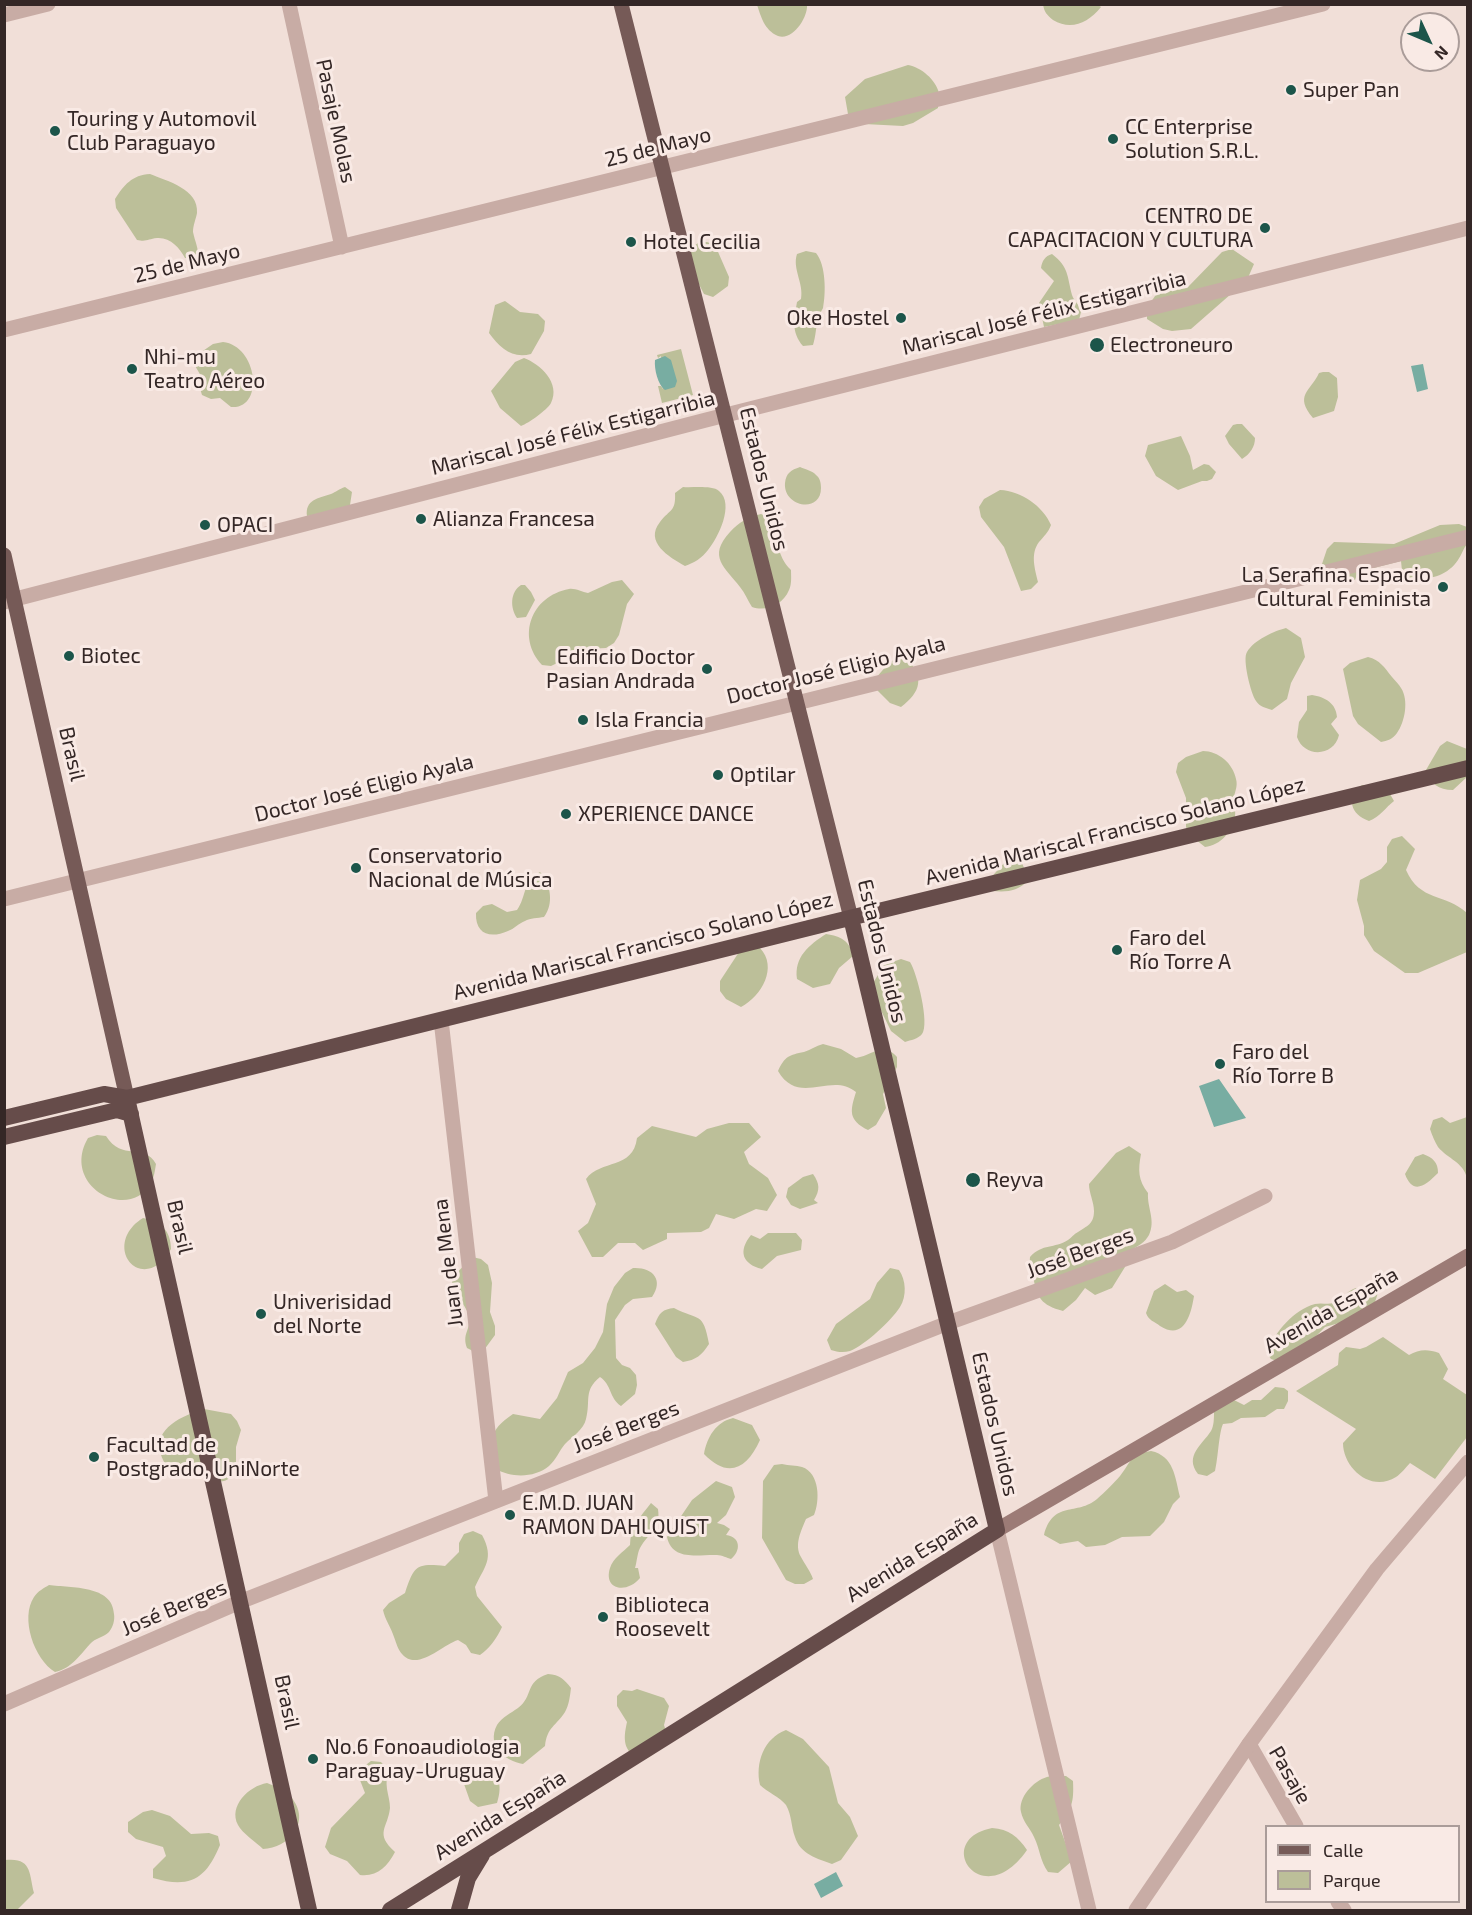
<!DOCTYPE html>
<html>
<head>
<meta charset="utf-8">
<style>
  body { margin:0 }
  #map { position:relative; width:1472px; height:1915px; overflow:hidden; background:#f1dfd8; font-family:"Exo 2",sans-serif }
  canvas { display:block }
  .frame { position:absolute; inset:0; border:6px solid #342726; pointer-events:none }
  .legend { position:absolute; left:1265px; top:1825px; width:195px; height:78px; box-sizing:border-box; background:#f9eae5; border:2px solid #aa9c99; margin:0; padding:8px 10px; list-style:none; font-size:18px; color:#342726 }
  .legend li { display:flex; align-items:center; gap:12px; height:30px }
  .legend b { width:30px; border:2px solid #aa9c99 }
  .north { position:absolute; left:1400px; top:12px; width:60px; height:60px; box-sizing:border-box; background:#f9eae5; border:2px solid #aa9c99; border-radius:50%; rotate:134deg; font-size:16px; font-weight:700; line-height:24px; text-align:center; color:#342726 }
  .north::after { content:''; display:block; margin:auto; width:21px; height:27px; background:#1c554a; clip-path:polygon(50% 0,100% 100%,50% 72%,0 100%) }
</style>
</head>
<body>
<div id="map">
<canvas width="1472" height="1915"></canvas>
<div class="frame"></div>
<ul class="legend">
<li><b style="height:8px;background:#765a57"></b>Calle</li>
<li><b style="height:16px;background:#bcbf99"></b>Parque</li>
</ul>
<div class="north">N</div>
</div>
<script>
const c = document.querySelector('canvas').getContext('2d');
c.lineJoin = 'round';
function fill(path, color) { c.fillStyle = color; c.fill(path, 'evenodd'); }
function stroke(path, color, width, dash) { c.strokeStyle = color; c.lineWidth = width; c.lineCap = dash ? 'butt' : 'round'; c.setLineDash(dash || []); c.stroke(path); }
function drawText(font, color, halo, rows, align = 'center') {
  c.font = font + ' "Exo 2",sans-serif'; c.lineWidth = 6; c.setLineDash([]); c.textBaseline = 'middle'; c.strokeStyle = halo; c.fillStyle = color; for (const [text, x, y, turn = 0] of rows) {
    c.save(); c.translate(x, y); c.rotate((+turn || 0) * Math.PI / 180); c.textAlign = isNaN(turn) ? turn : align; if (halo) c.strokeText(text, 0, 0); c.fillText(text, 0, 0); c.restore();
  }
}
const green = new Path2D(`
  M 1043,4 L 1098,5 L 1101,7 C 1088,23 1071,31 1053,20 C 1047,15 1044,12 1043,4 Z
  M 757,5 L 807,5 C 808,17 793,41 778,36 C 764,30 761,16 757,5 Z
  M 908,65 C 921,67 936,80 939,93 C 940,97 938,103 938,108 L 913,123 L 903,126 L 864,124 L 848,114 L 845,97 L 865,79 Z
  M 150,174 C 167,181 199,189 197,213 C 196,219 193,225 193,232 C 195,242 199,248 198,259 L 185,258 C 180,248 170,237 157,238 C 148,239 147,242 137,240 L 116,208 L 115,199 C 124,185 132,175 150,174 Z
  M 707,242 L 715,245 L 729,277 L 728,286 L 713,297 L 704,294 L 690,267 L 690,249 L 698,243 Z
  M 1232,249 L 1254,264 L 1247,280 L 1191,329 L 1172,331 L 1163,329 L 1147,319 L 1147,308 L 1157,293 L 1187,288 L 1222,252 Z
  M 806,251 L 816,253 C 826,265 826,293 823,308 C 822,310 819,315 818,317 C 816,326 816,336 813,345 L 803,346 C 791,332 794,319 797,302 L 801,299 C 804,283 792,269 797,254 Z
  M 1052,254 C 1069,267 1067,276 1072,295 C 1074,301 1080,305 1081,312 L 1079,320 L 1044,327 L 1039,303 L 1054,281 L 1041,268 C 1042,261 1045,256 1052,254 Z
  M 505,301 L 520,312 L 538,314 L 545,321 L 544,331 L 531,354 C 512,359 500,348 489,333 L 495,305 Z
  M 223,342 C 258,346 265,410 231,407 L 220,398 L 211,399 L 202,395 L 199,385 L 201,376 L 194,364 L 197,355 L 213,344 Z
  M 681,349 L 693,395 L 662,403 L 658,386 L 661,386 L 663,389 L 661,356 L 658,358 L 657,355 Z
  M 524,358 C 540,364 561,383 551,403 C 547,410 529,423 521,426 L 500,408 L 491,391 L 515,362 Z
  M 1323,372 L 1329,372 L 1337,378 L 1338,397 L 1334,411 L 1313,418 C 1294,395 1310,392 1319,373 Z
  M 1237,424 L 1242,424 L 1255,438 C 1255,447 1250,454 1242,459 L 1229,444 L 1225,436 L 1233,425 Z
  M 1181,436 L 1190,456 L 1193,470 L 1204,464 L 1209,465 L 1216,472 L 1212,479 L 1207,481 L 1202,481 L 1178,490 L 1156,476 L 1145,456 L 1148,445 Z
  M 800,467 C 804,469 813,471 816,475 C 820,478 821,483 821,488 C 821,514 783,507 785,483 C 786,473 791,470 800,467 Z
  M 345,487 L 352,492 L 350,505 L 344,511 L 307,516 C 305,500 318,498 331,494 C 336,492 339,489 345,487 Z
  M 683,487 C 692,488 712,485 719,491 C 735,504 718,538 708,550 C 702,558 694,563 685,566 C 669,557 644,542 660,522 C 670,509 676,512 675,493 Z
  M 1000,490 C 1021,491 1043,506 1051,525 C 1048,533 1044,536 1039,542 C 1030,554 1035,569 1038,582 L 1031,589 L 1021,591 L 1004,547 L 981,517 L 979,507 L 984,499 Z
  M 761,514 L 770,518 C 778,536 776,556 791,570 C 791,576 792,584 789,590 C 783,605 766,612 752,607 C 748,601 745,593 740,587 C 725,567 707,557 730,532 C 739,522 748,517 761,514 Z
  M 1459,524 L 1467,527 L 1467,544 C 1463,549 1462,554 1458,560 C 1447,577 1425,581 1407,579 L 1402,571 L 1401,561 L 1358,572 L 1355,580 L 1327,575 L 1321,567 L 1327,549 L 1334,542 L 1394,544 L 1440,525 Z
  M 622,580 L 634,594 L 627,604 L 619,635 L 614,643 L 606,648 L 586,649 L 551,666 L 542,665 C 516,637 531,596 569,589 C 575,588 582,592 588,593 L 612,582 Z
  M 521,585 L 525,585 L 531,592 L 535,600 L 526,617 L 517,618 C 510,608 510,592 521,585 Z
  M 1286,628 L 1301,638 L 1305,657 L 1291,683 L 1287,699 L 1272,710 C 1266,708 1260,707 1256,701 C 1251,694 1242,659 1247,652 C 1254,640 1274,631 1286,628 Z
  M 1368,657 C 1380,660 1384,667 1392,677 C 1395,681 1399,684 1401,688 C 1409,700 1405,722 1397,733 C 1393,739 1387,741 1381,742 L 1358,724 L 1353,716 L 1343,669 L 1350,663 Z
  M 896,658 L 906,658 C 925,677 921,692 901,707 L 890,703 L 876,689 L 875,679 L 888,664 Z
  M 1312,695 C 1325,697 1336,703 1337,717 L 1331,724 L 1339,735 C 1334,757 1304,758 1297,737 L 1299,722 L 1307,710 L 1307,696 Z
  M 1447,741 L 1467,749 L 1467,777 L 1453,790 C 1438,790 1431,784 1426,770 L 1440,746 Z
  M 1203,751 C 1218,751 1233,763 1236,779 C 1238,786 1235,791 1234,797 C 1233,803 1236,810 1235,816 C 1232,832 1221,845 1205,847 L 1190,835 L 1186,827 L 1186,798 L 1176,772 L 1178,763 L 1186,757 Z
  M 1362,785 L 1367,785 L 1390,794 L 1394,801 C 1386,807 1380,817 1369,821 C 1350,814 1346,798 1362,785 Z
  M 1402,836 L 1415,849 L 1406,870 C 1420,902 1445,893 1467,913 L 1467,952 L 1418,973 L 1405,973 L 1374,951 L 1364,935 L 1364,926 L 1357,900 L 1360,880 L 1381,869 L 1387,862 L 1387,847 L 1392,839 Z
  M 1014,859 L 1022,863 L 1029,880 C 1016,892 1008,892 991,891 L 986,883 L 1005,862 Z
  M 540,872 C 551,884 554,904 544,917 C 538,918 530,918 525,921 C 519,923 514,929 508,931 C 490,939 475,934 476,913 L 483,906 L 492,904 L 507,912 L 517,910 C 527,896 522,882 540,872 Z
  M 826,934 C 841,936 850,941 853,956 L 839,968 L 830,984 L 813,988 L 797,979 C 794,957 809,945 826,934 Z
  M 760,948 C 778,967 762,996 741,1007 L 726,999 L 720,991 L 720,981 L 741,949 Z
  M 901,959 L 910,962 C 917,973 930,1024 922,1034 C 918,1039 911,1040 905,1042 L 891,1031 L 870,988 L 884,965 Z
  M 823,1044 L 841,1049 L 856,1058 C 873,1055 883,1041 897,1057 L 897,1067 L 883,1094 L 886,1108 L 876,1125 L 868,1130 C 848,1120 850,1111 856,1092 C 831,1071 799,1107 778,1071 C 785,1056 789,1055 804,1052 C 810,1050 816,1046 823,1044 Z
  M 1442,1117 L 1450,1123 L 1467,1117 L 1467,1178 C 1463,1162 1448,1159 1438,1147 C 1435,1142 1432,1135 1430,1129 L 1433,1120 Z
  M 729,1123 L 749,1123 L 761,1137 L 744,1152 L 749,1164 L 768,1178 L 777,1195 L 767,1211 L 756,1209 L 734,1219 L 716,1214 L 709,1228 L 701,1232 L 667,1233 L 667,1239 L 643,1250 L 635,1243 L 618,1243 L 603,1257 L 592,1257 L 578,1231 L 588,1223 L 596,1204 L 586,1179 C 601,1159 633,1170 637,1138 L 652,1126 L 696,1137 L 707,1129 Z
  M 97,1135 L 106,1136 C 122,1162 144,1142 156,1164 C 155,1170 154,1178 151,1183 C 129,1223 60,1186 88,1138 Z
  M 1129,1146 L 1141,1154 C 1138,1170 1138,1180 1148,1193 C 1147,1208 1156,1220 1149,1235 C 1141,1250 1121,1248 1125,1267 L 1112,1288 L 1095,1295 L 1085,1288 L 1076,1300 L 1063,1311 C 1041,1305 1037,1298 1033,1276 C 1032,1270 1029,1264 1030,1257 C 1043,1243 1054,1249 1068,1240 C 1071,1238 1074,1234 1078,1232 C 1087,1226 1094,1224 1094,1211 C 1094,1202 1089,1193 1089,1184 L 1116,1153 Z
  M 1423,1154 C 1433,1158 1438,1162 1438,1173 C 1426,1185 1413,1196 1405,1174 L 1415,1157 Z
  M 813,1174 C 820,1184 820,1190 814,1200 L 818,1203 L 800,1209 L 791,1205 L 786,1197 L 788,1188 L 803,1177 Z
  M 143,1218 C 161,1221 171,1231 171,1249 C 168,1254 164,1260 159,1264 C 131,1284 106,1241 143,1218 Z
  M 768,1233 L 796,1233 L 802,1240 L 801,1250 L 777,1256 L 762,1269 C 742,1264 738,1251 751,1235 L 760,1239 Z
  M 472,1257 L 481,1259 L 488,1265 L 492,1283 L 490,1312 L 495,1326 L 495,1335 L 484,1350 L 475,1352 L 467,1348 C 462,1334 470,1331 469,1319 C 468,1303 451,1296 452,1278 Z
  M 633,1268 C 653,1267 664,1280 652,1297 L 633,1299 L 625,1305 L 615,1320 L 616,1358 L 622,1365 L 630,1368 L 636,1375 L 637,1385 L 635,1394 L 621,1406 C 609,1398 612,1385 600,1377 C 583,1391 591,1400 586,1419 C 584,1429 572,1437 565,1444 C 559,1451 556,1460 549,1466 C 535,1478 511,1478 496,1469 C 490,1440 487,1432 513,1414 L 540,1419 L 557,1398 L 568,1372 L 583,1363 L 595,1348 L 603,1332 L 607,1304 L 614,1287 L 625,1273 Z
  M 890,1268 L 899,1270 C 906,1280 907,1296 900,1307 C 891,1321 865,1345 850,1351 C 843,1353 837,1352 831,1350 L 827,1340 L 836,1324 L 870,1299 L 877,1283 Z
  M 1165,1284 L 1177,1292 L 1186,1290 L 1194,1296 C 1191,1315 1184,1341 1160,1326 C 1154,1321 1149,1321 1146,1313 L 1154,1291 Z
  M 1361,1287 L 1379,1290 L 1371,1314 L 1325,1327 L 1298,1355 L 1280,1362 L 1271,1359 L 1266,1352 C 1276,1332 1293,1310 1315,1304 C 1323,1302 1330,1306 1338,1301 C 1348,1295 1347,1289 1361,1287 Z
  M 674,1308 C 699,1321 703,1311 709,1344 C 702,1355 696,1360 683,1362 L 676,1357 L 655,1324 C 659,1313 663,1309 674,1308 Z
  M 1383,1337 L 1409,1355 C 1419,1349 1428,1349 1439,1353 L 1448,1369 L 1443,1379 L 1467,1395 L 1467,1437 L 1435,1479 L 1410,1463 C 1406,1467 1401,1474 1396,1477 C 1371,1493 1343,1468 1343,1443 L 1356,1429 L 1296,1391 L 1338,1365 L 1339,1353 L 1346,1347 L 1360,1349 L 1366,1347 Z
  M 1275,1387 L 1284,1388 L 1288,1391 L 1288,1401 L 1284,1409 L 1277,1409 L 1265,1417 L 1241,1418 L 1232,1423 L 1223,1424 C 1219,1432 1218,1459 1215,1471 L 1207,1476 L 1198,1474 C 1184,1456 1202,1445 1211,1431 C 1214,1426 1214,1418 1214,1412 L 1232,1399 L 1244,1405 L 1252,1400 L 1261,1400 Z
  M 204,1409 L 231,1414 L 237,1421 L 241,1430 L 236,1447 L 236,1473 C 222,1486 219,1481 202,1477 C 193,1474 182,1478 174,1473 C 168,1470 163,1461 161,1455 C 152,1428 184,1415 204,1409 Z
  M 733,1418 L 752,1425 L 760,1440 C 747,1469 728,1479 704,1454 C 707,1437 716,1422 733,1418 Z
  M 1151,1451 C 1174,1456 1175,1477 1180,1497 L 1173,1504 L 1164,1522 L 1150,1536 L 1122,1537 L 1105,1545 L 1086,1547 L 1078,1541 L 1060,1544 L 1044,1535 C 1053,1500 1077,1516 1097,1499 C 1105,1492 1114,1483 1120,1476 C 1132,1461 1129,1455 1151,1451 Z
  M 782,1464 C 789,1466 796,1465 802,1467 C 820,1473 820,1501 814,1515 L 806,1519 C 801,1531 794,1545 801,1557 C 805,1565 810,1570 813,1579 L 804,1584 L 795,1584 L 786,1580 L 762,1538 L 763,1481 L 774,1465 Z
  M 716,1481 L 732,1487 L 735,1497 L 726,1515 L 717,1523 L 724,1525 L 730,1529 L 726,1535 C 741,1537 741,1551 731,1559 C 727,1558 722,1555 717,1555 C 700,1554 672,1562 667,1537 L 692,1500 Z
  M 651,1503 L 658,1509 C 661,1530 649,1532 640,1548 C 637,1554 637,1562 635,1568 L 638,1568 L 640,1578 C 627,1594 603,1590 610,1568 C 613,1558 623,1552 630,1545 C 630,1528 640,1517 651,1503 Z
  M 473,1531 L 482,1535 C 495,1559 484,1567 475,1587 L 477,1596 L 502,1627 C 497,1638 490,1648 480,1655 L 471,1653 L 466,1645 L 458,1640 C 442,1645 417,1672 402,1654 C 398,1650 396,1642 394,1637 C 391,1627 385,1620 383,1610 L 389,1603 L 405,1593 C 414,1566 416,1563 445,1566 L 459,1552 L 459,1543 L 464,1534 Z
  M 49,1585 C 71,1588 113,1585 114,1614 C 115,1620 113,1627 109,1632 C 104,1637 95,1638 90,1644 C 79,1656 72,1668 55,1672 C 34,1659 20,1618 34,1597 C 38,1591 44,1588 49,1585 Z
  M 548,1674 C 560,1675 564,1679 571,1688 C 570,1696 569,1705 565,1712 C 556,1726 547,1727 545,1746 L 523,1764 C 505,1761 486,1746 497,1725 C 502,1717 511,1713 518,1708 C 534,1696 524,1682 548,1674 Z
  M 637,1689 L 664,1698 L 669,1706 L 664,1725 L 668,1738 C 661,1749 652,1757 640,1761 C 623,1750 623,1740 627,1722 L 617,1706 L 617,1696 L 623,1690 L 632,1691 Z
  M 786,1730 L 803,1739 L 829,1767 L 838,1803 L 850,1817 L 858,1836 L 841,1860 L 832,1864 C 818,1859 800,1854 795,1837 C 791,1826 792,1816 786,1805 C 780,1797 767,1792 760,1785 C 755,1763 764,1738 786,1730 Z
  M 371,1761 L 381,1762 L 387,1769 C 387,1776 386,1783 387,1789 C 388,1795 390,1802 390,1808 C 388,1828 374,1833 395,1852 C 387,1867 377,1877 360,1875 L 347,1861 L 330,1854 L 325,1847 L 331,1828 L 365,1793 L 358,1775 L 363,1767 Z
  M 476,1770 C 500,1770 503,1784 497,1803 L 478,1807 L 470,1801 L 464,1784 L 469,1776 Z
  M 1066,1776 L 1073,1781 C 1074,1803 1072,1808 1059,1825 L 1072,1861 L 1058,1873 L 1048,1872 C 1040,1861 1040,1849 1034,1837 C 1030,1828 1023,1822 1021,1812 C 1018,1798 1033,1781 1047,1777 C 1052,1775 1060,1776 1066,1776 Z
  M 267,1783 C 275,1786 285,1791 291,1797 C 312,1822 289,1848 263,1849 C 256,1842 242,1833 238,1825 C 228,1806 249,1786 267,1783 Z
  M 152,1810 L 170,1816 L 191,1834 L 209,1833 L 218,1836 L 220,1845 C 206,1879 190,1889 153,1878 L 153,1869 L 166,1856 L 163,1847 L 136,1839 L 128,1832 L 128,1822 L 143,1812 Z
  M 992,1828 C 1009,1829 1018,1837 1027,1850 C 982,1915 931,1840 992,1828 Z
  M 5,1860 C 32,1857 29,1873 34,1893 L 17,1910 L 5,1910 Z`);
const water = new Path2D(`
  M 665,356 L 671,360 L 677,381 L 675,387 L 665,390 C 658,385 654,369 655,360 Z
  M 1423,364 L 1428,389 L 1417,392 L 1411,366 Z
  M 1219,1079 L 1246,1118 L 1214,1127 L 1199,1086 Z
  M 836,1872 L 843,1886 L 821,1898 L 814,1884 Z`);
const minor = new Path2D(`
  M 289,4 L 342,247
  M 4,330 L 1323,4
  M 4,602 L 706,420 L 1468,228
  M 4,899 L 1468,537
  M 441,1020 L 496,1501
  M 4,1704 L 242,1601 L 948,1323 L 1172,1242 L 1265,1196
  M 1249,1744 L 1296,1826
  M 1338,1902 L 1344,1910`);
const tertiary = new Path2D(`
  M 4,15 L 48,4
  M 997,1530 L 1089,1910
  M 1136,1910 L 1249,1744 L 1377,1569 L 1468,1462`);
const secondary = new Path2D(`
  M 997,1530 L 1468,1256`);
const primary = new Path2D(`
  M 621,4 L 851,918
  M 4,555 L 127,1098`);
const trunk = new Path2D(`
  M 127,1098 L 309,1910
  M 4,1118 L 104,1094 L 127,1098 L 829,923 L 1468,768
  M 4,1137 L 117,1110 L 131,1114
  M 390,1910 L 997,1530 L 851,918
  M 459,1910 L 468,1878 L 482,1855`);
const markers = [
  [1291,90,6,"#1c554a"],
  [55,131,6,"#1c554a"],
  [1113,139,6,"#1c554a"],
  [1265,228,6,"#1c554a"],
  [631,242,6,"#1c554a"],
  [901,318,6,"#1c554a"],
  [1097,345,8,"#1c554a"],
  [132,369,6,"#1c554a"],
  [421,519,6,"#1c554a"],
  [205,525,6,"#1c554a"],
  [1443,587,6,"#1c554a"],
  [69,656,6,"#1c554a"],
  [707,669,6,"#1c554a"],
  [583,720,6,"#1c554a"],
  [718,775,6,"#1c554a"],
  [566,814,6,"#1c554a"],
  [356,868,6,"#1c554a"],
  [1117,950,6,"#1c554a"],
  [1220,1064,6,"#1c554a"],
  [973,1180,8,"#1c554a"],
  [261,1314,6,"#1c554a"],
  [94,1457,6,"#1c554a"],
  [510,1515,6,"#1c554a"],
  [603,1617,6,"#1c554a"],
  [313,1759,6,"#1c554a"]
];
const poiNames = [
  ["Super Pan",1303,90],
  ["Touring y Automovil",67,119],
  ["Club Paraguayo",67,143],
  ["CC Enterprise",1125,127],
  ["Solution S.R.L.",1125,151],
  ["CENTRO DE",1253,216,"right"],
  ["CAPACITACION Y CULTURA",1253,240,"right"],
  ["Hotel Cecilia",643,242],
  ["Oke Hostel",889,318,"right"],
  ["Electroneuro",1110,345],
  ["Nhi-mu",144,357],
  ["Teatro Aéreo",144,381],
  ["Alianza Francesa",433,519],
  ["OPACI",217,525],
  ["La Serafina. Espacio",1431,575,"right"],
  ["Cultural Feminista",1431,599,"right"],
  ["Biotec",81,656],
  ["Edificio Doctor",695,657,"right"],
  ["Pasian Andrada",695,681,"right"],
  ["Isla Francia",595,720],
  ["Optilar",730,775],
  ["XPERIENCE DANCE",578,814],
  ["Conservatorio",368,856],
  ["Nacional de Música",368,880],
  ["Faro del",1129,938],
  ["Río Torre A",1129,962],
  ["Faro del",1232,1052],
  ["Río Torre B",1232,1076],
  ["Reyva",986,1180],
  ["Univerisidad",273,1302],
  ["del Norte",273,1326],
  ["Facultad de",106,1445],
  ["Postgrado, UniNorte",106,1469],
  ["E.M.D. JUAN",522,1503],
  ["RAMON DAHLQUIST",522,1527],
  ["Biblioteca",615,1605],
  ["Roosevelt",615,1629],
  ["No.6 Fonoaudiologia",325,1747],
  ["Paraguay-Uruguay",325,1771]
];
const streetNames = [
  ["Pasaje Molas",336,121,78],
  ["25 de Mayo",658,147,-14],
  ["25 de Mayo",187,263,-14],
  ["Mariscal José Félix Estigarribia",1044,313,-14],
  ["Mariscal José Félix Estigarribia",573,433,-14],
  ["Estados Unidos",764,479,76],
  ["Doctor José Eligio Ayala",836,670,-14],
  ["Brasil",72,754,77],
  ["Doctor José Eligio Ayala",364,788,-14],
  ["Avenida Mariscal Francisco Solano López",1115,831,-14],
  ["Avenida Mariscal Francisco Solano López",643,946,-14],
  ["Estados Unidos",882,951,76],
  ["Brasil",180,1227,77],
  ["José Berges",1080,1253,-20],
  ["Juan de Mena",448,1263,-97],
  ["Avenida España",1331,1310,-30],
  ["Estados Unidos",995,1424,77],
  ["José Berges",626,1427,-21],
  ["Avenida España",912,1557,-32],
  ["José Berges",174,1608,-23],
  ["Brasil",287,1702,78],
  ["Pasaje",1290,1775,60],
  ["Avenida España",500,1815,-32]
];
fill(green, '#bcbf99');
fill(water, '#78ada2');
stroke(minor, '#c8aca5', 15);
stroke(tertiary, '#c8aca5', 15);
stroke(secondary, '#9c7b76', 15);
stroke(primary, '#765a57', 15);
stroke(trunk, '#664c4a', 16);
for (const [x, y, r, color] of markers) { const dot = new Path2D(); dot.arc(x, y, r, 0, 2 * Math.PI); c.fillStyle = color; c.fill(dot); stroke(dot, '#f9eae5', 2); }
drawText('21px', '#342726', '#f9eae5', poiNames, 'left');
drawText('21px', '#342726', '#f9eae5', streetNames);
</script>
</body>
</html>
